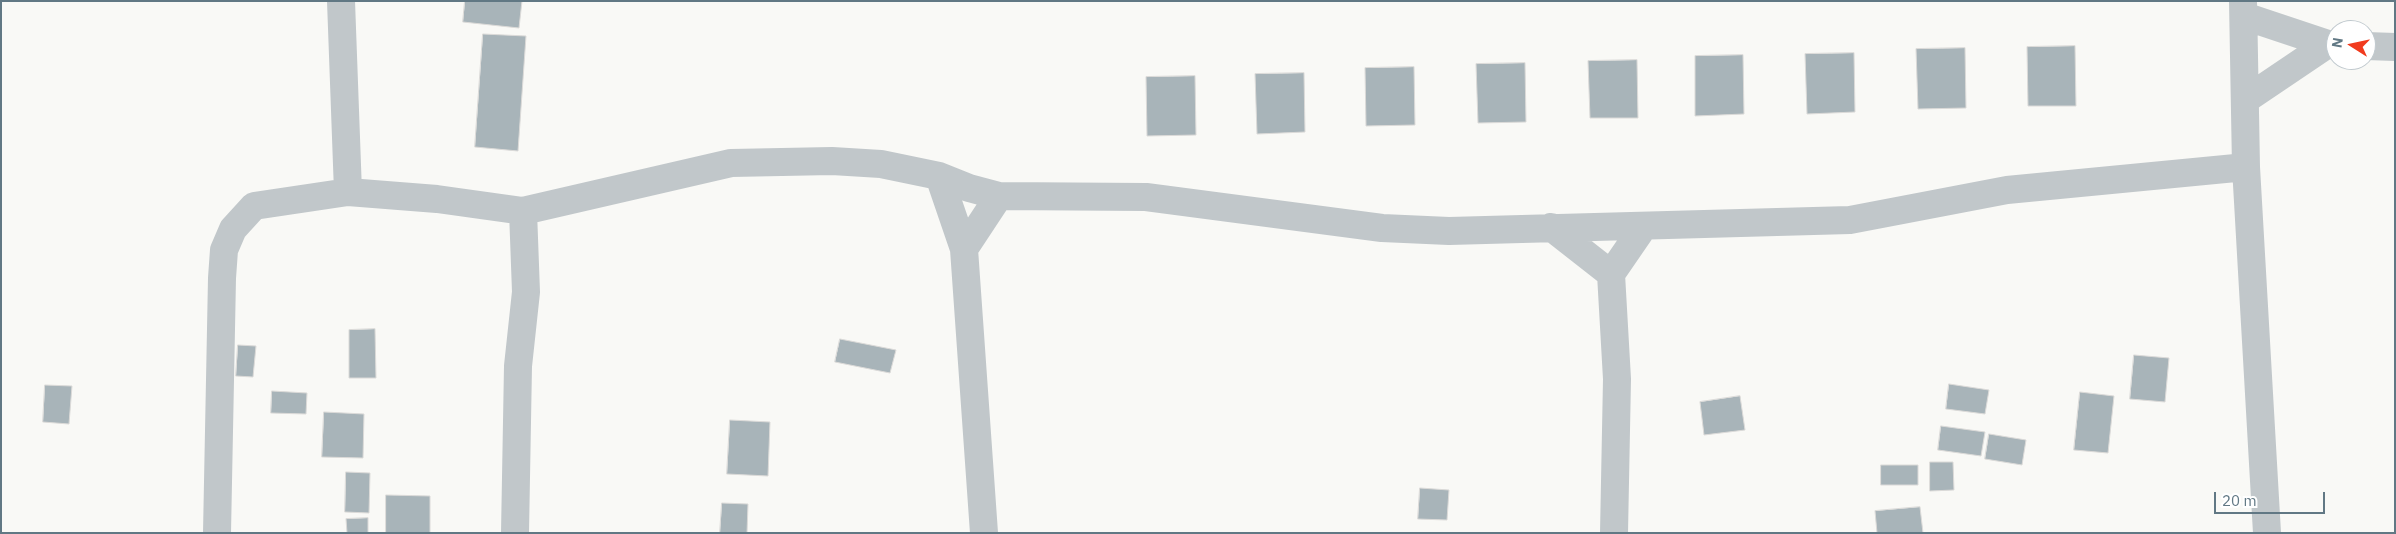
<!DOCTYPE html>
<html>
<head>
<meta charset="utf-8">
<style>
  body { margin:0 }
  #map { position:relative; width:2396px; height:534px; overflow:hidden; background:#f9f9f6; font-family:"IBM Plex Sans",sans-serif }
  canvas { display:block }
  .frame { position:absolute; inset:0; border:2px solid #617884; pointer-events:none }
  .north { position:absolute; left:2326px; top:20px; width:50px; height:50px; box-sizing:border-box; background:#fff; border:1px solid #c0c9ce; border-radius:50%; rotate:280deg; font-size:14px; font-weight:700; line-height:20px; text-align:center; color:#617884 }
  .north::after { content:''; display:block; margin:auto; width:18px; height:22px; background:#f13b1e; clip-path:polygon(50% 0,100% 100%,50% 72%,0 100%) }
  .scale { position:absolute; left:2214px; top:492px; width:111px; height:22px; box-sizing:border-box; border:2px solid #617884; border-top:0; padding-left:6px; font-size:15px; line-height:18px; white-space:nowrap; color:#617884; -webkit-text-stroke:4px #fff; paint-order:stroke }
</style>
</head>
<body>
<div id="map">
<canvas width="2396" height="534"></canvas>
<div class="frame"></div>
<div class="north">N</div>
<div class="scale">20 m</div>
</div>
<script>
const c = document.querySelector('canvas').getContext('2d');
c.lineJoin = 'round';
function fill(path, color) { c.fillStyle = color; c.fill(path, 'evenodd'); }
function stroke(path, color, width, dash) { c.strokeStyle = color; c.lineWidth = width; c.lineCap = dash ? 'butt' : 'round'; c.setLineDash(dash || []); c.stroke(path); }
const building = new Path2D(`
  M 465,1 L 522,1 L 519,28 L 463,22 Z
  M 483,34 L 526,36 L 518,151 L 475,147 Z
  M 2075,46 L 2076,106 L 2028,106 L 2027,47 Z
  M 1965,48 L 1966,108 L 1918,109 L 1916,49 Z
  M 1854,53 L 1855,112 L 1807,114 L 1805,54 Z
  M 1743,55 L 1744,114 L 1695,116 L 1695,56 Z
  M 1637,60 L 1638,118 L 1590,118 L 1588,61 Z
  M 1525,63 L 1526,122 L 1478,123 L 1476,64 Z
  M 1414,67 L 1415,125 L 1366,126 L 1365,68 Z
  M 1304,73 L 1305,132 L 1257,134 L 1255,74 Z
  M 1195,76 L 1196,135 L 1147,136 L 1146,77 Z
  M 375,329 L 376,378 L 349,378 L 349,330 Z
  M 840,339 L 896,350 L 890,373 L 835,362 Z
  M 238,345 L 256,346 L 253,377 L 236,376 Z
  M 2134,355 L 2169,358 L 2165,402 L 2130,399 Z
  M 1949,384 L 1989,390 L 1985,414 L 1946,409 Z
  M 45,385 L 72,386 L 69,424 L 43,422 Z
  M 272,391 L 307,393 L 306,414 L 271,413 Z
  M 2080,392 L 2114,396 L 2108,453 L 2074,450 Z
  M 1740,396 L 1745,430 L 1704,435 L 1700,402 Z
  M 324,412 L 364,414 L 363,458 L 322,457 Z
  M 730,420 L 770,422 L 768,476 L 727,474 Z
  M 1941,426 L 1985,432 L 1981,456 L 1938,450 Z
  M 1989,434 L 2026,440 L 2022,465 L 1985,459 Z
  M 1930,462 L 1953,462 L 1954,490 L 1930,491 Z
  M 1881,465 L 1918,465 L 1918,485 L 1881,485 Z
  M 346,472 L 370,473 L 369,513 L 345,512 Z
  M 1420,488 L 1449,490 L 1447,520 L 1418,519 Z
  M 386,495 L 430,496 L 430,533 L 386,533 Z
  M 722,503 L 748,504 L 747,533 L 720,533 Z
  M 1920,507 L 1923,533 L 1877,533 L 1875,511 Z
  M 368,518 L 368,533 L 347,533 L 346,519 Z`);
const minor = new Path2D(`
  M 341,1 L 348,192
  M 2243,1 L 2246,167 L 2267,533
  M 2244,16 L 2328,44 L 2336,45
  M 2366,46 L 2395,47
  M 2245,100 L 2328,44
  M 939,176 L 964,249 L 984,533
  M 1551,227 L 1611,274
  M 964,249 L 999,196
  M 217,533 L 222,278 L 224,250 L 233,229 L 254,206 L 348,192 L 437,199 L 523,211 L 731,163 L 832,161 L 881,164 L 939,176 L 969,188 L 999,196 L 1146,197 L 1382,228 L 1449,231 L 1850,220 L 2007,190 L 2246,167
  M 515,533 L 518,366 L 526,292 L 523,211
  M 1614,533 L 1617,379 L 1611,274 L 1644,226`);
fill(building, '#a8b4b9');
stroke(building, '#dbdad8', 1);
stroke(minor, '#c1c7ca', 28);
</script>
</body>
</html>
